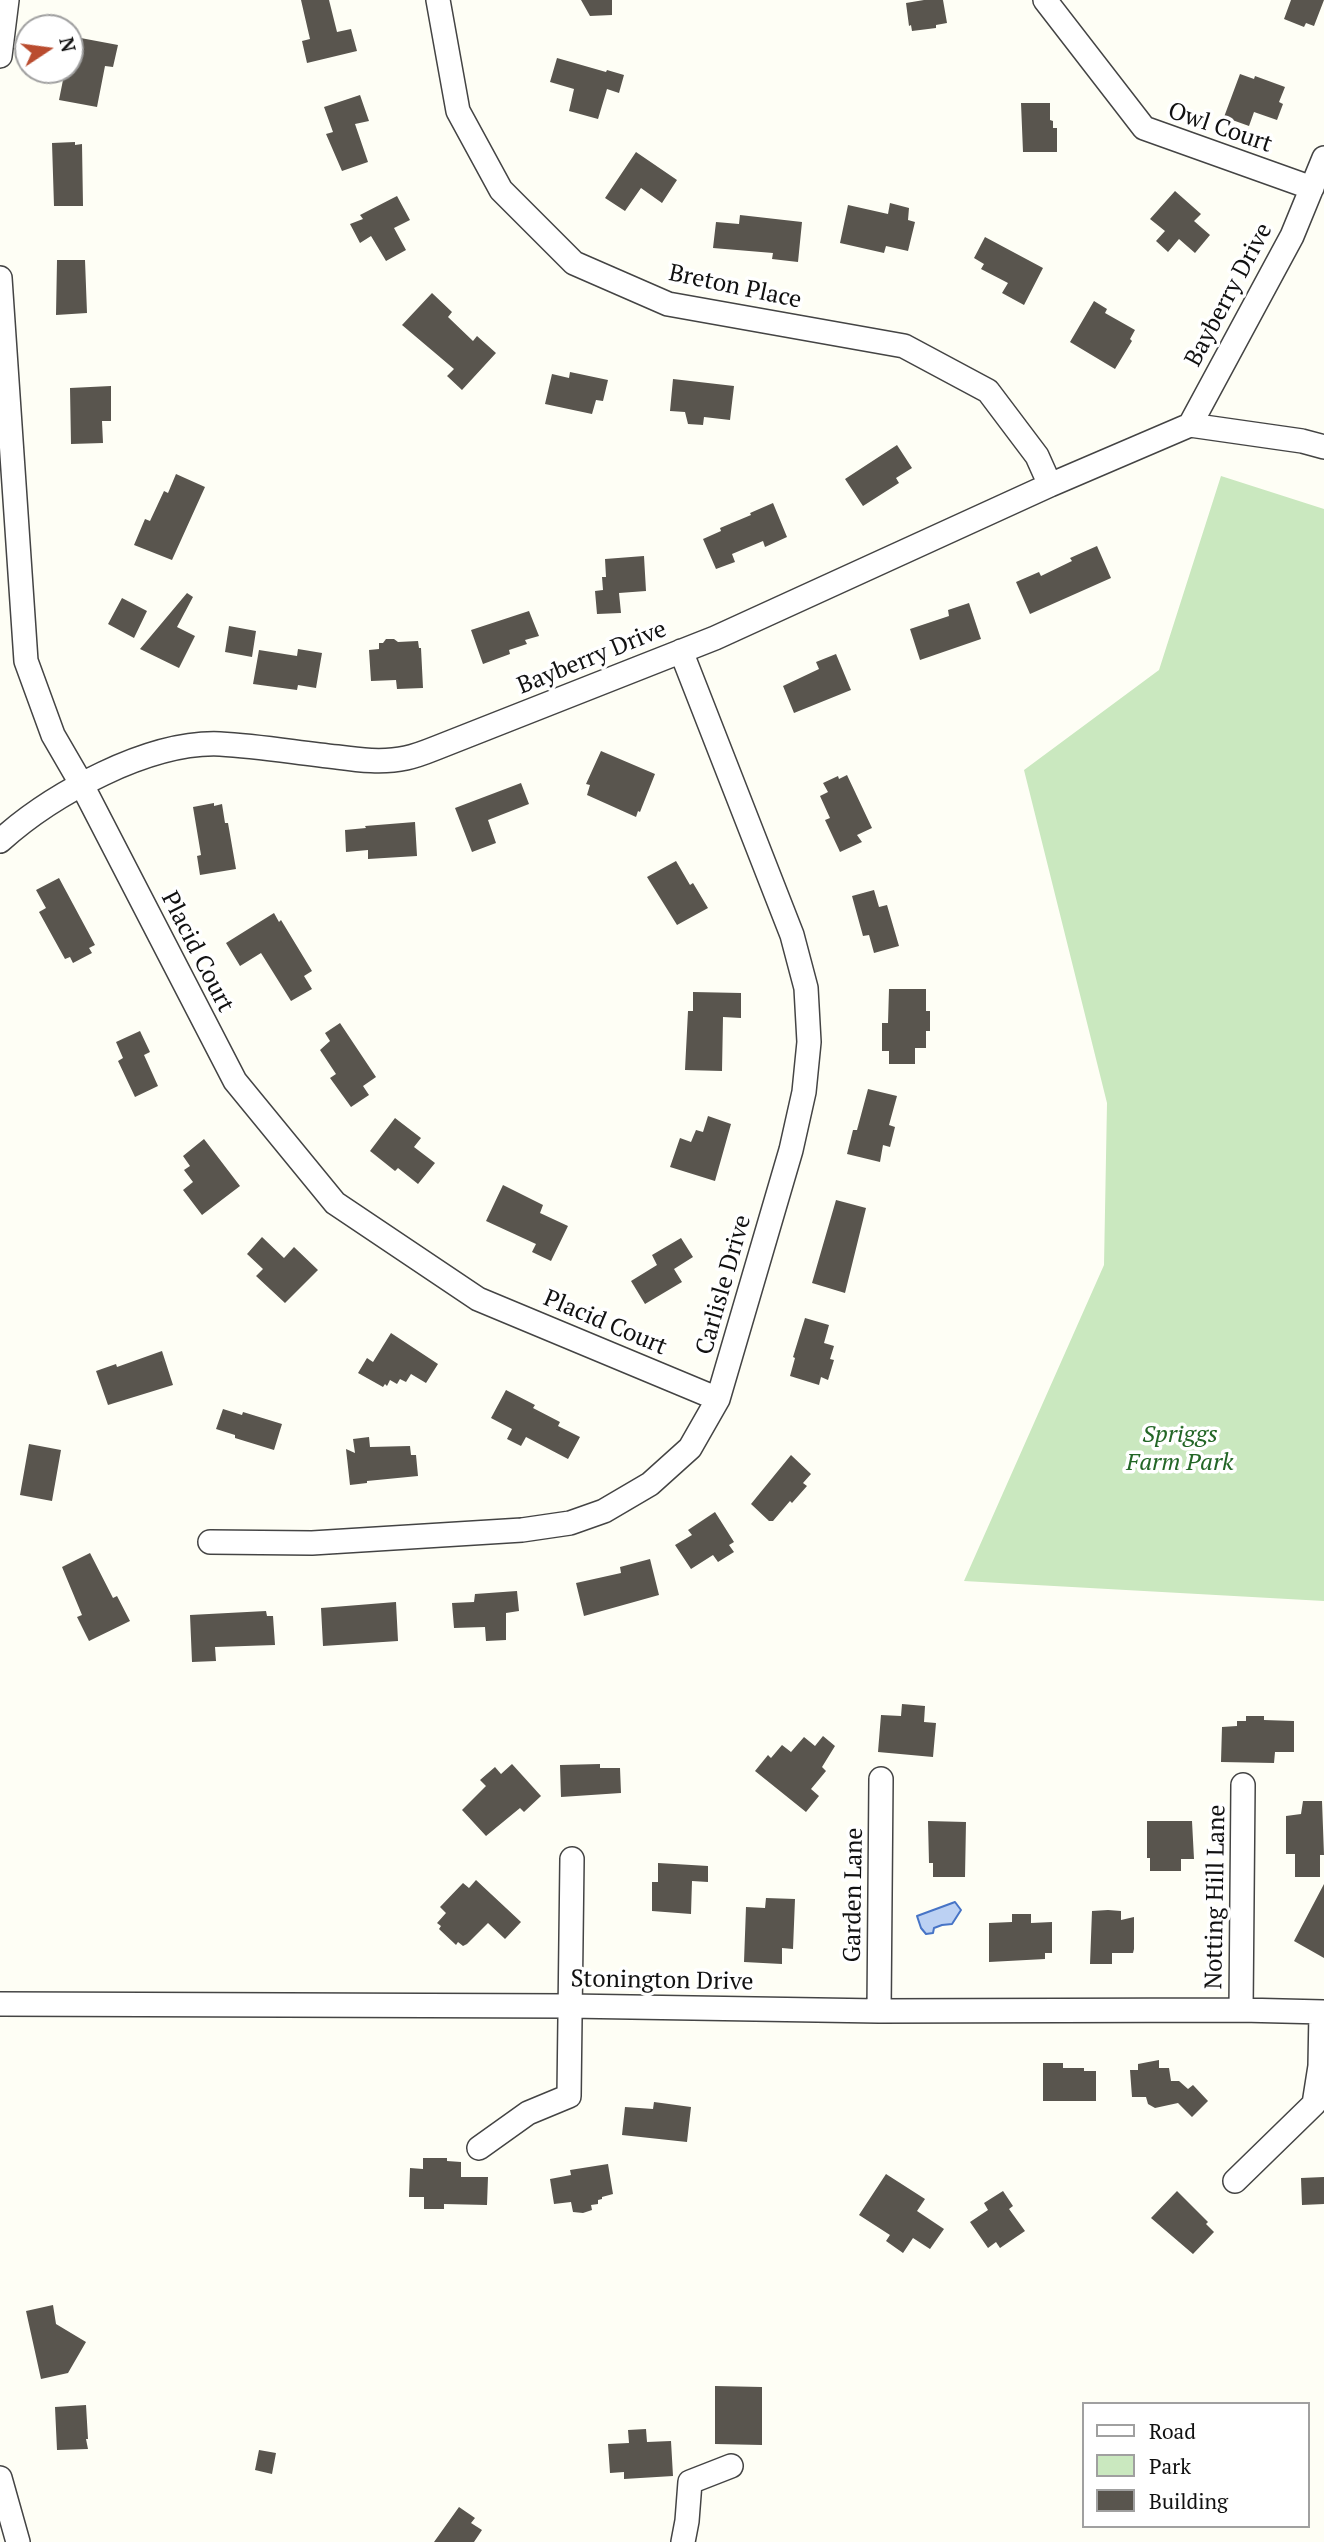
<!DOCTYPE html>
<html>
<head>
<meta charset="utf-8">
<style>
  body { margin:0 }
  #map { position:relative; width:1324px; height:2542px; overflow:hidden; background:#fefef5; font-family:"PT Serif",serif }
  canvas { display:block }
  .legend { position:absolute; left:1082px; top:2402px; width:228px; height:126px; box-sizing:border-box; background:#fff; border:2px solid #a0a0a0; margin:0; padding:9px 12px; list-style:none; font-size:21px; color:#111 }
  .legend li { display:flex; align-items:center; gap:14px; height:35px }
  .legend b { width:35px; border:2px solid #a0a0a0 }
  .north { position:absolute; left:14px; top:14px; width:70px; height:70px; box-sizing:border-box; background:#fff; border:2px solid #a0a0a0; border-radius:50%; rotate:77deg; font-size:19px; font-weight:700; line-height:28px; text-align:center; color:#111 }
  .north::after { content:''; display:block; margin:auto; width:24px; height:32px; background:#ba4c2f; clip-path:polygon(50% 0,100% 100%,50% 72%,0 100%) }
</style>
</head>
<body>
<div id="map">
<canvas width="1324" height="2542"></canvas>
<ul class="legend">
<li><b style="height:9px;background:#fff"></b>Road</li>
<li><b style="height:19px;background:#cae8bf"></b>Park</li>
<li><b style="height:19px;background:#59554e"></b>Building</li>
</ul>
<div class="north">N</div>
</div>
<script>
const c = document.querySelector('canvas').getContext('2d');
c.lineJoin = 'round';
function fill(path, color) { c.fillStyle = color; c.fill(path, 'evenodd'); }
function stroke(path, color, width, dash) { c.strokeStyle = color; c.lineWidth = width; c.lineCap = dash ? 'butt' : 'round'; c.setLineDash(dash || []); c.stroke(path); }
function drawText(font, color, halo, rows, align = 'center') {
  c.font = font + ' "PT Serif",serif'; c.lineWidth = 7; c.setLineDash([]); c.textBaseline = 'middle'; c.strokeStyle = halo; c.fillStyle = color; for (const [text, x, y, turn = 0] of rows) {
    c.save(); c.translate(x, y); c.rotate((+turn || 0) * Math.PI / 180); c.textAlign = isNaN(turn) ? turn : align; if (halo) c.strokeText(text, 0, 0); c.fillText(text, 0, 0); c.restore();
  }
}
const green = new Path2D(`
  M 1221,476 L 1324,509 L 1324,1601 L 964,1581 L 1104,1265 L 1107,1103 L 1024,770 L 1159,670 Z`);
const water = new Path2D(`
  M 955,1902 L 961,1910 L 952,1924 L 942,1925 L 934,1928 L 933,1933 L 926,1934 L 921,1928 L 917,1916 Z`);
const building = new Path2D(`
  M 301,0 L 329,0 L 337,32 L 351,29 L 357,51 L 307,63 L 302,41 L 310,39 Z
  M 581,0 L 612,0 L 612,15 L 590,16 Z
  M 924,0 L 943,0 L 947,23 L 936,25 L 936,28 L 912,31 L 911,25 L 909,26 L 906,3 Z
  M 1291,0 L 1324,0 L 1314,26 L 1306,23 L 1304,27 L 1284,19 Z
  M 70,36 L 118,45 L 113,67 L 105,66 L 97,107 L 59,100 L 65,70 L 70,70 Z
  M 557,58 L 606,72 L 607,70 L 624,75 L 619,93 L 607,89 L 598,119 L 569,111 L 574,89 L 550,82 Z
  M 1240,74 L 1254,79 L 1255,76 L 1285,87 L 1279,102 L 1283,104 L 1277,120 L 1254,112 L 1249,126 L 1224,117 Z
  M 360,95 L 369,121 L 355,124 L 368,162 L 342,171 L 326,134 L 333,132 L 324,107 Z
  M 1021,103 L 1050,103 L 1050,120 L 1053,121 L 1053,128 L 1057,128 L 1057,152 L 1023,152 Z
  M 75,142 L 75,145 L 82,144 L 83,206 L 54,206 L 52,143 Z
  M 636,152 L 677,180 L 662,203 L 641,188 L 625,211 L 605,198 Z
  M 1175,191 L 1201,214 L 1194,221 L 1210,235 L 1195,253 L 1179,239 L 1168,252 L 1156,241 L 1165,231 L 1150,219 Z
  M 397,196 L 410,220 L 394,228 L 406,250 L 386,261 L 371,236 L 360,243 L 350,224 L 363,219 L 360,215 Z
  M 890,203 L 909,208 L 908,220 L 915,222 L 908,251 L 886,246 L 884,253 L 840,243 L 848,205 L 888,214 Z
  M 740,215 L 802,222 L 798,262 L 772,259 L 773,253 L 713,248 L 716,222 L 739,224 Z
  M 985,237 L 1043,268 L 1024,305 L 1002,293 L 1008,283 L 981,269 L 984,264 L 974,258 Z
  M 57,260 L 85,260 L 87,313 L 56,315 Z
  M 432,293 L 452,312 L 448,317 L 473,341 L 477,336 L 496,353 L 462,390 L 447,376 L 454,369 L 402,325 Z
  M 1094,301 L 1107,309 L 1105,313 L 1135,330 L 1130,339 L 1132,341 L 1115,369 L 1070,342 Z
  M 570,372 L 608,380 L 603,401 L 596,400 L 592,414 L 545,404 L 552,374 L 569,378 Z
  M 673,379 L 734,386 L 730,420 L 704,417 L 703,425 L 688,424 L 685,412 L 670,411 Z
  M 111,386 L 111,421 L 102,421 L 103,443 L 71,444 L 70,388 Z
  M 897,445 L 912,468 L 896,478 L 899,483 L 863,506 L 845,479 Z
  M 176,474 L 205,487 L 172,560 L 134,545 L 145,519 L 150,521 L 164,491 L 168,493 Z
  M 773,503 L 787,537 L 765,547 L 763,541 L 732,554 L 735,562 L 716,569 L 703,539 L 721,531 L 720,528 L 751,515 L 750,513 Z
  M 1097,546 L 1111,578 L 1030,614 L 1016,582 L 1039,572 L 1041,576 L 1072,561 L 1070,558 Z
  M 644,556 L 646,591 L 619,593 L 621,613 L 597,614 L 595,591 L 603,590 L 602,577 L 606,577 L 605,559 Z
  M 187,593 L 193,597 L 177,627 L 195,636 L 179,668 L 140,649 Z
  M 122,598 L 147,611 L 134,638 L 108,624 Z
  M 969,603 L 981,639 L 920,660 L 910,629 L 949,616 L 948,610 Z
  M 529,611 L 539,636 L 525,640 L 527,644 L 509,650 L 510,654 L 483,664 L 471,630 Z
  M 229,626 L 256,631 L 252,657 L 225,652 Z
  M 386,639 L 394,639 L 398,642 L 418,641 L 419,648 L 421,648 L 423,688 L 397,689 L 396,680 L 371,681 L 369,650 L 379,649 L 379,643 L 383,643 Z
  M 298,649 L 322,653 L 316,688 L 298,685 L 297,690 L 253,684 L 259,650 L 297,656 Z
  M 836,654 L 851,690 L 794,713 L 783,686 L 819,669 L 816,662 Z
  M 601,751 L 655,774 L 640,812 L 638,811 L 636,817 L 587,795 L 590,785 L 586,784 Z
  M 847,775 L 872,828 L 857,835 L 862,842 L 840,852 L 825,820 L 830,818 L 820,796 L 828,792 L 823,783 L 838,776 L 839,779 Z
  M 521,783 L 529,804 L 488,820 L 496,843 L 472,852 L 455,808 Z
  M 214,803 L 214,806 L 222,804 L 225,823 L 228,823 L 236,869 L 200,875 L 197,856 L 201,855 L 193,807 Z
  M 415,822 L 417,856 L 368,859 L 368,850 L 346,852 L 345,830 L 366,828 L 365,826 Z
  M 676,861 L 690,885 L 693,883 L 708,908 L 677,925 L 647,877 Z
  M 59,878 L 95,945 L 89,948 L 92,953 L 73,963 L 70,957 L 65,959 L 39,912 L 46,908 L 36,890 Z
  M 874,890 L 879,907 L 887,905 L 899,946 L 874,953 L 869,935 L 863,936 L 852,896 Z
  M 274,913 L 279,922 L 281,920 L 312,971 L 304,976 L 312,989 L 291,1001 L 261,953 L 240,966 L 226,943 Z
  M 889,989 L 926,989 L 926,1011 L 930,1011 L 930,1031 L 926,1031 L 926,1048 L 915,1048 L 915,1064 L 889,1064 L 889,1051 L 882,1051 L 882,1023 L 888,1023 Z
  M 693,992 L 741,993 L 741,1018 L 723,1017 L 722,1071 L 685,1070 L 688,1011 L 693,1011 Z
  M 340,1023 L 376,1077 L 363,1086 L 369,1095 L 351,1107 L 330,1078 L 336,1074 L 320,1050 L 330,1041 L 325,1033 Z
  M 140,1031 L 150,1052 L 144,1055 L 158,1086 L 135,1097 L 118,1061 L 123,1058 L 116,1042 Z
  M 868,1089 L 897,1096 L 889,1125 L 895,1127 L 890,1147 L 883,1145 L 880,1162 L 847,1154 L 853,1130 L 857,1130 Z
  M 708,1116 L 731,1124 L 715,1181 L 670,1167 L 680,1138 L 691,1142 L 696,1130 L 703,1132 Z
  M 395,1118 L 421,1138 L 414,1147 L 435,1163 L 418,1184 L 398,1168 L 395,1171 L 370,1151 Z
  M 204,1139 L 240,1186 L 202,1215 L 183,1190 L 193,1182 L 184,1170 L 190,1166 L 183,1156 Z
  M 503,1185 L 543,1205 L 540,1213 L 568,1226 L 551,1261 L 532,1252 L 536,1244 L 486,1221 Z
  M 836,1200 L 866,1208 L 845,1293 L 812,1283 Z
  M 262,1237 L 284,1258 L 294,1247 L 318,1270 L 285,1303 L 256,1276 L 263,1269 L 247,1254 Z
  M 681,1238 L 693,1257 L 674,1269 L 682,1282 L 645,1304 L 631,1281 L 657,1265 L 652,1255 Z
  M 805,1318 L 829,1325 L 824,1343 L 834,1346 L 830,1359 L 834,1360 L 828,1380 L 821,1377 L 819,1385 L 790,1376 L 795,1358 L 793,1357 Z
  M 391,1333 L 438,1364 L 426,1383 L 411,1374 L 406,1382 L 400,1379 L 397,1384 L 390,1380 L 387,1386 L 385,1384 L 383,1387 L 358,1373 L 367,1358 L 373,1362 Z
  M 162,1351 L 173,1385 L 108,1405 L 96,1371 L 116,1364 L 117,1367 Z
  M 506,1390 L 535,1405 L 533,1408 L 560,1422 L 558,1426 L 580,1437 L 568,1459 L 526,1437 L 521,1446 L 507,1439 L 512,1429 L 491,1418 Z
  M 223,1409 L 242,1415 L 243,1412 L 282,1424 L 274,1450 L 235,1438 L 235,1435 L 216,1429 Z
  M 369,1437 L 370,1447 L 410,1446 L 411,1455 L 416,1455 L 418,1476 L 367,1481 L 367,1483 L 350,1485 L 346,1449 L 355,1453 L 353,1439 Z
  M 29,1444 L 61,1450 L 52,1501 L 20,1495 Z
  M 791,1455 L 811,1474 L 803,1483 L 807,1486 L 792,1503 L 790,1501 L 773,1521 L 769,1521 L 751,1504 Z
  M 715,1512 L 734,1542 L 729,1545 L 734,1552 L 718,1562 L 713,1555 L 691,1569 L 675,1545 L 692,1535 L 688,1530 Z
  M 90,1553 L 113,1598 L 117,1596 L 130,1621 L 89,1641 L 77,1617 L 82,1615 L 62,1567 Z
  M 650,1559 L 659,1595 L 584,1616 L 576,1583 L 621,1573 L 620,1567 Z
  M 517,1591 L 519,1611 L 506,1613 L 506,1640 L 486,1641 L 485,1627 L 454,1628 L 452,1603 L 474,1602 L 475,1594 Z
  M 396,1602 L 398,1641 L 323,1646 L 321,1608 Z
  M 266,1611 L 267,1616 L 273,1616 L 275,1645 L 215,1647 L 216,1661 L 192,1662 L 190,1615 Z
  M 902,1704 L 925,1706 L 924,1722 L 936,1723 L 933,1757 L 878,1752 L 881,1715 L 901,1716 Z
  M 1246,1716 L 1264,1716 L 1264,1720 L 1294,1721 L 1294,1752 L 1275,1752 L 1274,1763 L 1221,1762 L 1222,1727 L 1237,1726 L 1237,1721 L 1246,1721 Z
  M 823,1736 L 835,1746 L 822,1767 L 826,1771 L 811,1789 L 819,1796 L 806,1812 L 755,1771 L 768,1755 L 771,1758 L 782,1745 L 791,1752 L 804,1737 L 815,1746 Z
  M 512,1764 L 541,1796 L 524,1812 L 520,1808 L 486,1836 L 462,1810 L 486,1786 L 480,1780 L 495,1767 L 501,1774 Z
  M 600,1764 L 600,1768 L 620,1768 L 621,1793 L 561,1797 L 560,1765 Z
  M 1303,1801 L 1322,1801 L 1324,1855 L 1320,1855 L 1320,1877 L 1295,1877 L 1295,1854 L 1286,1854 L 1286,1816 L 1301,1814 Z
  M 928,1821 L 966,1822 L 965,1877 L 933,1877 L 933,1863 L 929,1863 Z
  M 1147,1821 L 1192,1821 L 1194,1859 L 1181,1859 L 1181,1871 L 1150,1871 L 1150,1858 L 1147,1858 Z
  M 658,1863 L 708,1866 L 708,1882 L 692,1881 L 691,1914 L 652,1911 L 652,1882 L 658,1882 Z
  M 476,1880 L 521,1922 L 505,1939 L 488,1923 L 467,1944 L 463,1946 L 458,1942 L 456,1945 L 439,1929 L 441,1926 L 437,1923 L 446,1913 L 440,1907 L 463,1883 L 469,1888 Z
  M 1324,1884 L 1324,1958 L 1294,1941 Z
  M 766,1898 L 795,1899 L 793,1949 L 782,1948 L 782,1964 L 744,1962 L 746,1907 L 765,1908 Z
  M 1108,1910 L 1121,1911 L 1121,1920 L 1134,1917 L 1134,1949 L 1133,1953 L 1112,1953 L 1112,1964 L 1090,1964 L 1092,1911 Z
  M 1012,1914 L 1031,1914 L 1031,1923 L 1052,1922 L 1052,1953 L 1045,1953 L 1045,1959 L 989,1962 L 989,1923 L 1012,1922 Z
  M 1159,2060 L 1159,2068 L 1169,2068 L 1171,2081 L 1179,2081 L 1188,2089 L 1193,2085 L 1208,2101 L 1192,2117 L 1178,2103 L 1155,2108 L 1148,2104 L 1146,2097 L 1132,2097 L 1130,2070 L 1138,2070 L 1138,2064 Z
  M 1043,2063 L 1063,2063 L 1063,2068 L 1084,2068 L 1084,2071 L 1096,2071 L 1096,2101 L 1043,2101 Z
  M 654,2102 L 691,2107 L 687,2142 L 622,2135 L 625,2107 L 653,2109 Z
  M 423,2158 L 447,2158 L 447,2161 L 461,2162 L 461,2177 L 488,2177 L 487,2205 L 444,2204 L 444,2209 L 424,2209 L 424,2197 L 409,2197 L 410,2168 L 423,2169 Z
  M 608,2164 L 613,2194 L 602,2197 L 602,2199 L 598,2200 L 598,2204 L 591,2205 L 592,2210 L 583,2213 L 573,2212 L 571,2202 L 554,2204 L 550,2179 L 571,2175 L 570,2170 Z
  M 886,2174 L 925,2199 L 917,2211 L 944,2229 L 930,2249 L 913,2238 L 903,2253 L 886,2241 L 890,2235 L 859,2215 Z
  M 1324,2177 L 1324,2204 L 1302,2205 L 1301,2178 Z
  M 1003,2191 L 1013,2206 L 1009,2209 L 1025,2231 L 1000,2248 L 996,2242 L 988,2248 L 970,2222 L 988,2210 L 984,2203 Z
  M 1177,2191 L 1208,2222 L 1206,2224 L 1214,2232 L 1193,2254 L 1151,2218 Z
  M 53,2305 L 56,2324 L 86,2342 L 68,2373 L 41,2379 L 26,2311 Z
  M 715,2386 L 762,2387 L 762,2445 L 715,2444 Z
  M 86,2405 L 88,2439 L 86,2439 L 88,2449 L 57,2450 L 55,2407 Z
  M 646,2429 L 647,2442 L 671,2441 L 673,2476 L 624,2479 L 624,2472 L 610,2473 L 608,2444 L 629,2443 L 628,2430 Z
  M 259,2450 L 276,2453 L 272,2474 L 255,2470 Z
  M 459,2507 L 475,2518 L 471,2523 L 482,2530 L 474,2542 L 434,2542 Z`);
const minor = new Path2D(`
  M 438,0 L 458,111 L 501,190 L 574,263 L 668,304 L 904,346 L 988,391 L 1037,456 L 1050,485
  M 1045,0 L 1144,128 L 1312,188
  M 0,56 L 7,0
  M 0,278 L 26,661 L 53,735 L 82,785 L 235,1081 L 335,1203 L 478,1299 L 718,1399
  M 1190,425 L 1302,441 L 1324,447
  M 0,841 C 52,794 149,741 220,744 C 259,746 298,753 337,757 C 359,760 383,763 406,758 C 416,756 426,752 436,748 L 715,638 L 1050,485 L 1190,425 L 1292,236 L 1324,158
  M 210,1542 L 312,1543 L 522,1530 L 570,1523 L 604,1511 L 650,1484 L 690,1448 L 718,1399 L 791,1150 L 804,1092 L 809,1042 L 806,988 L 792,935 L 681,651
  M 0,2004 L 569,2006 L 879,2011 L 1241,2010 L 1324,2012
  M 1241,2010 L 1243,1785
  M 879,2011 L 881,1779
  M 479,2148 L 528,2113 L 569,2096 L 572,1859
  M 1235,2181 L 1314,2104 L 1320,2066 L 1321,2012
  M 0,2478 L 18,2542
  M 683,2542 L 687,2521 L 690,2482 L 731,2466`);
const streetNames = [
  ["Owl Court",1220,128,19],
  ["Breton Place",735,287,12],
  ["Bayberry Drive",1229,295,-62],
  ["Bayberry Drive",592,658,-22],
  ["Placid Court",197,952,63],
  ["Carlisle Drive",724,1285,-74],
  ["Placid Court",605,1323,23],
  ["Garden Lane",854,1895,-89],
  ["Notting Hill Lane",1216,1897,-89],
  ["Stonington Drive",662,1981,1]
];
const parkNames = [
  ["Spriggs",1180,1435],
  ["Farm Park",1180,1463]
];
fill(green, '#cae8bf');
fill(water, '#bcd1f3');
stroke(water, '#4774c6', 2);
fill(building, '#59554e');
stroke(minor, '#444', 26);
stroke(minor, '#fff', 23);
drawText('24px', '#111', '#fff', streetNames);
drawText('italic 24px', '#236626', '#fff', parkNames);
</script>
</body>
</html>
